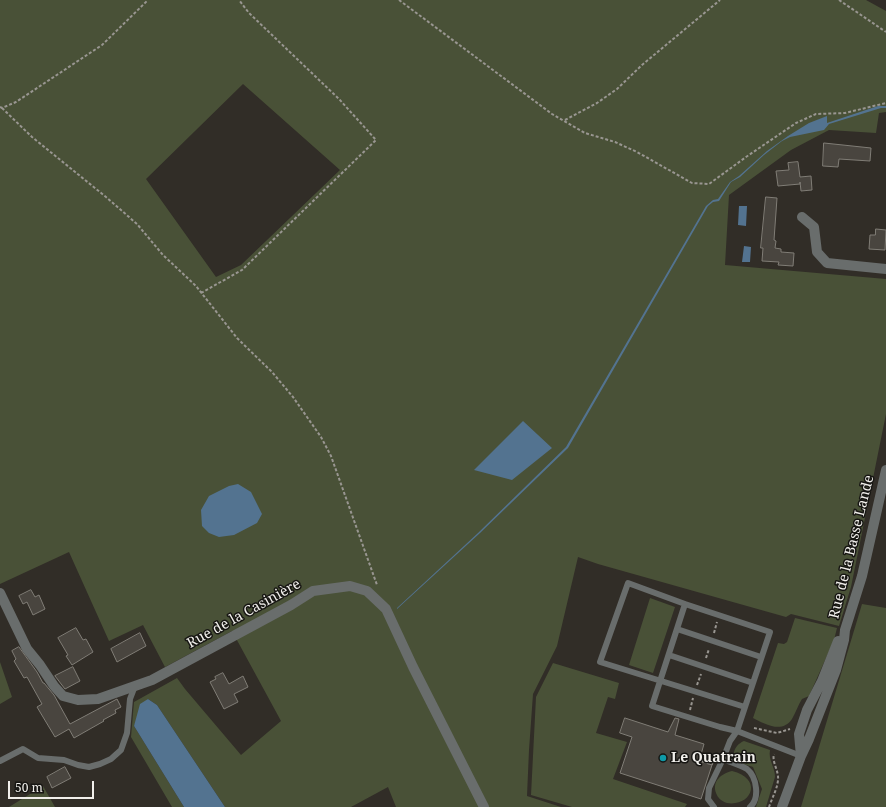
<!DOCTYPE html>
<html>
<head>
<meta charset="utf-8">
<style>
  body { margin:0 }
  #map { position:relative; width:886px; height:807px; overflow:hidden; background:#312d27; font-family:"Noto Serif",serif }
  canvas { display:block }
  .scale { position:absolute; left:8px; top:781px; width:86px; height:18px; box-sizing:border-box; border:2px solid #f1efeb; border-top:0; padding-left:5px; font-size:12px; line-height:14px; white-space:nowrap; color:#f1efeb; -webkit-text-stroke:3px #171613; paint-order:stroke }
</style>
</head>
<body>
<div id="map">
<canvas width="886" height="807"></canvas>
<div class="scale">50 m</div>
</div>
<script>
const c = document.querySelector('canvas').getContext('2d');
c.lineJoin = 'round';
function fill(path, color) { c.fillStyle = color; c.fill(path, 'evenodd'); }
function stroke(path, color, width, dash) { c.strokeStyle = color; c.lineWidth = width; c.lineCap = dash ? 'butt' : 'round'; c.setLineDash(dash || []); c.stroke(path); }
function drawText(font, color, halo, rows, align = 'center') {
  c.font = font + ' "Noto Serif",serif'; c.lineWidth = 3; c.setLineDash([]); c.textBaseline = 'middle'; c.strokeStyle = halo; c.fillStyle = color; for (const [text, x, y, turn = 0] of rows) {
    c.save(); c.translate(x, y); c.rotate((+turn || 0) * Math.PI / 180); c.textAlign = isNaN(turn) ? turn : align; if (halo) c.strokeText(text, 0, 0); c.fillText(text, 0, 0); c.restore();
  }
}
const green = new Path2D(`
  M 0,0 L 866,0 L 886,11 L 886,112 L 879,113 L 876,133 L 829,130 L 791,150 L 729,195 L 725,265 L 886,279 L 886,414 L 851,587 L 839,626 L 791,614 L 786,617 L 598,564 L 578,557 L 557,646 L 533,694 L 529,750 L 527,796 L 561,807 L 396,807 L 388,787 L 351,807 L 225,807 L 157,705 L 148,699 L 134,726 L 184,807 L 172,807 L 131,737 L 134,702 L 177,678 L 185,689 L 241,755 L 281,721 L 232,631 L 165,667 L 143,625 L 109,641 L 69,552 L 0,584 ZM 243,84 L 340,170 L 241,265 L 216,277 L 146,179 Z
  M 650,598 L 675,607 L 653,673 L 629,665 Z
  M 862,604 L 886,608 L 886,807 L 801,807 Z
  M 795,618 L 837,628 L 834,640 L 809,696 L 802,699 C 798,705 796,712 792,719 C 782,734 765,724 753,718 L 778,643 L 784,644 L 787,642 Z
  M 0,662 L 12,697 L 0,704 Z
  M 553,663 L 619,683 L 615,699 L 608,697 L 596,733 L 627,742 L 613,779 L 687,804 L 685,807 L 572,807 L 531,795 L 536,697 Z
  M 744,741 L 770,750 C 768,760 775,767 775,777 L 766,807 L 756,807 L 762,789 L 753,767 C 748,765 740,764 737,760 C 730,752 737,744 744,741 Z
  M 732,771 C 764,779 751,807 727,803 C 721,801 718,798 716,793 C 712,781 721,774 732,771 Z
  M 43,786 L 55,807 L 9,807 Z`);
const water = new Path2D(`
  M 878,106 L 886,106 L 886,108 L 881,108 L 829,124 L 824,130 L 790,137 L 782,141 L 764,155 L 740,177 L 731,182 L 719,201 L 713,202 L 708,206 L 568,448 L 480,533 L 397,609 L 397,608 L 478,533 L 566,447 L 706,206 L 713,200 L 718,199 L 730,182 L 739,176 L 767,151 L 788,136 L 809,123 L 827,116 L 827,123 Z
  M 739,206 L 747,206 L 746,226 L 738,225 Z
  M 744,246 L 751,247 L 750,262 L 742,262 Z
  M 523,421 L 552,448 L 512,480 L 474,470 Z
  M 238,484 L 251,492 L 262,514 L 257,523 L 234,535 L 219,537 L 209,533 L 202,526 L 201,510 L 209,496 L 229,486 Z
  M 148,699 L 157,705 L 225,807 L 184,807 L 134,726 L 140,704 Z`);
const building = new Path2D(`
  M 824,143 L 871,148 L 870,161 L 839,159 L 838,167 L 823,166 Z
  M 798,162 L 800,177 L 811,176 L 812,190 L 801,191 L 800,182 L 800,184 L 778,186 L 776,171 L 789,170 L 788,163 Z
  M 766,197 L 777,198 L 774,240 L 776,241 L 775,248 L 781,249 L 781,252 L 794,253 L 793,266 L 778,265 L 779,262 L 762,261 L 763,248 L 761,248 Z
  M 876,229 L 886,230 L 885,250 L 869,249 L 870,235 L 875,235 Z
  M 31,590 L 35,597 L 39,595 L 45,609 L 33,615 L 27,602 L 23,604 L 19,596 Z
  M 76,628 L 83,640 L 86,639 L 93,652 L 72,665 L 66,656 L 68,655 L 58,638 Z
  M 140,633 L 146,646 L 117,662 L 111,649 Z
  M 19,647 L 37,672 L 43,683 L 44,683 L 54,695 L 70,724 L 117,699 L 121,707 L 115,710 L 116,713 L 103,720 L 104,721 L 74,738 L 69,729 L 55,737 L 37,707 L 42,704 L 27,677 L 24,678 L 14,661 L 16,659 L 12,651 Z
  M 73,667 L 80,681 L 65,689 L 55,676 Z
  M 223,673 L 229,684 L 243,676 L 248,687 L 234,694 L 238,702 L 224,709 L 210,682 L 216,679 L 215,677 Z
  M 625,718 L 668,732 L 675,718 L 679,719 L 675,735 L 704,744 L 700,758 L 703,759 L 702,762 L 712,765 L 701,799 L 620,773 L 632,737 L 620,733 Z
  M 65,767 L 71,778 L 52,788 L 47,777 Z`);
const path = new Path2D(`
  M 399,0 L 552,114 L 585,133 L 615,142 L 637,152 L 692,183 L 709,184 L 746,157 L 796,123 L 816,114 L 845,113 L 886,103
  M 839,0 L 886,32
  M 0,107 L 2,108 L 16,102 L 102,45 L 148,0
  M 2,108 L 32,137 L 106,197 L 137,224 L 163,255 L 196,286 L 237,338 L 272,372 L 293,397 L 321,437 L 331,456 L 377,585
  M 565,120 L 597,103 L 617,89 L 642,65 L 720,0
  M 201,293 L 242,270 L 376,140 L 339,99 L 249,13 L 239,0
  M 714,633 L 717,622
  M 706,658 L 709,649
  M 697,685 L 701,674
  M 690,710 L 693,698
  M 754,728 L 777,733 L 790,729
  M 702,761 L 713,764
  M 769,807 C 772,798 779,786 778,776 C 777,768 772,761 774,754`);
const service = new Path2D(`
  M 685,604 L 770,632 L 737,731 L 720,727 L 652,706 Z
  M 685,604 L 628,583 L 600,662 L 745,707
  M 677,629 L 761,657
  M 669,655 L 753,683
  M 723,759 L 730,741 L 737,731 L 801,756
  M 0,761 L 23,749 L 38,758 L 64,760 L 78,765 L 89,767 L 100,764 L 111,759 L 121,750 L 127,733 L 130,699 L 135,686
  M 714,807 L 708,799 L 709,788 L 723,759 C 730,762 741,765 747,769 C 757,777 760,799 750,807`);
const minor = new Path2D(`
  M 802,217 L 814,227 L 817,252 L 827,263 L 886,269
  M 0,593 L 27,649 L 40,665 L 54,686 L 63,696 L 78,700 L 98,699 L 152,680 L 291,605 L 313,591 L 350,586 L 367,591 L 386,609 L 413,667 L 484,807
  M 801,756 L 799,734 L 807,710 L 822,681 L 838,641
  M 782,807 L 801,756 L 809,739 L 836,670 L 844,640 L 845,630 L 862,576 L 886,470`);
const markers = [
  [663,758,4,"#0f9aa8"]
];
const streetNames = [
  ["Rue de la Basse Lande",852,547,-76],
  ["Rue de la Casinière",244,614,-29]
];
const poiNames = [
  ["Le Quatrain",671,758]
];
fill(green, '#495137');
fill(water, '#537390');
fill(building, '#49453f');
stroke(building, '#807d76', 1);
stroke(path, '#999691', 2, [3, 2]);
stroke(service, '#696d6c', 6);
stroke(minor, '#696d6c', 10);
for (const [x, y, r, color] of markers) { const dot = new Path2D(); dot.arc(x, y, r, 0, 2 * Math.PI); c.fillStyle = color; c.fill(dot); stroke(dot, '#171613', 1.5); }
drawText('14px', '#f1efeb', '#171613', streetNames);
drawText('bold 14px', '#f1efeb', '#171613', poiNames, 'left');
</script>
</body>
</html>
